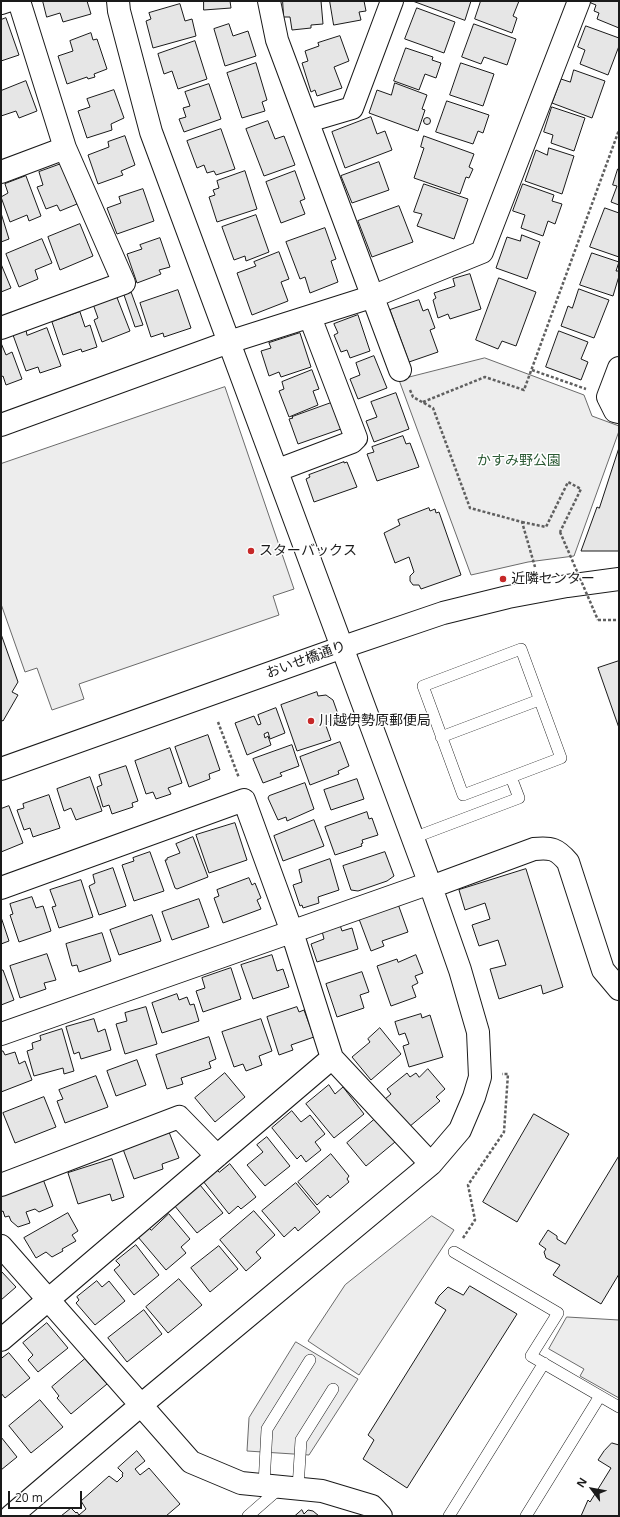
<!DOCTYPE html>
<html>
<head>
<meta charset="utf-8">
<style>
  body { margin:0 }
  #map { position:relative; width:620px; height:1517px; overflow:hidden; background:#fff; font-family:"Open Sans",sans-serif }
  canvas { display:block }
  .frame { position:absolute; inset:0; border:2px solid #1a1a1a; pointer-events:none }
  .north { position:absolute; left:572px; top:1469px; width:40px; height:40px; -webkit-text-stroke:3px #fff; paint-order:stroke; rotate:302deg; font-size:11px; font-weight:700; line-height:16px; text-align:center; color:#1a1a1a }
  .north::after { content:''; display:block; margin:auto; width:14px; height:18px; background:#1a1a1a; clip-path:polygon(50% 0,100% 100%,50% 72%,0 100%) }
  .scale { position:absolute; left:8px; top:1491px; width:74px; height:18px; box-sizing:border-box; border:2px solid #1a1a1a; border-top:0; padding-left:5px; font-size:12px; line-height:14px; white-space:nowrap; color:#1a1a1a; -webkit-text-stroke:3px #fff; paint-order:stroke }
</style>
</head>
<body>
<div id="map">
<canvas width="620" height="1517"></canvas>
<div class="frame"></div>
<div class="north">N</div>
<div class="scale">20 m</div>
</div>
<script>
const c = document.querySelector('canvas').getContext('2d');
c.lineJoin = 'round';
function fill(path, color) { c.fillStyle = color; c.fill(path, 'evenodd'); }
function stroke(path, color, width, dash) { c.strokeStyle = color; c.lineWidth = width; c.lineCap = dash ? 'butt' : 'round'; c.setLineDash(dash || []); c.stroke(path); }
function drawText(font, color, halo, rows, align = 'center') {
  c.font = font + ' "Open Sans","Noto Sans JP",sans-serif'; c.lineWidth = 3; c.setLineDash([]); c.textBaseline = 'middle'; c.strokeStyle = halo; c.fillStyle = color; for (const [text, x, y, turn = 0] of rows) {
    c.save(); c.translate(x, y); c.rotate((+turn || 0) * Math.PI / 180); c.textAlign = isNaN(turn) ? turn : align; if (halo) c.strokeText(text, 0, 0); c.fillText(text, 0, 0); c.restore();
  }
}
const built = new Path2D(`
  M 485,358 L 584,395 L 592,416 L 619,426 L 619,431 L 574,556 L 528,562 L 471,575 L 399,380 Z
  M 225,387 L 294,589 L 273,596 L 279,615 L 79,684 L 84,699 L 52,710 L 37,668 L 25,672 L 1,604 L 1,464 Z
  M 432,1216 L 454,1230 L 359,1375 L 308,1341 L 345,1285 Z
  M 567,1317 L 619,1320 L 619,1398 L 580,1376 L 584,1369 L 549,1349 Z
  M 296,1342 L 358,1379 L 309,1455 L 247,1451 L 249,1418 Z`);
const building = new Path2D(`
  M 43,1 L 87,1 L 91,14 L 63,22 L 60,13 L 47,17 Z
  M 204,1 L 230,1 L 231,8 L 204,10 Z
  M 283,1 L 321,1 L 323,24 L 311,25 L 311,28 L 292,30 L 290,17 L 284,17 Z
  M 330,1 L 364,1 L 366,11 L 359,12 L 361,20 L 334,25 Z
  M 413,1 L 471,1 L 465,20 Z
  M 481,1 L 519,1 L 513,16 L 517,18 L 512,33 L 475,19 Z
  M 592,1 L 619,1 L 619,28 L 597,19 L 599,13 L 594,11 L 596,5 L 591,3 Z
  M 180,4 L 185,21 L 192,19 L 196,36 L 153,48 L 146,21 L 151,19 L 149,13 Z
  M 417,8 L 455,22 L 444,53 L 405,39 Z
  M 6,18 L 19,55 L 1,61 L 1,20 Z
  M 229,24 L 233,36 L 248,31 L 256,56 L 225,66 L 214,29 Z
  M 474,24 L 516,39 L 507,65 L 484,57 L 481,64 L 462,57 Z
  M 586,26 L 619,38 L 619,46 L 608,75 L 580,64 L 585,50 L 578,47 Z
  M 91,33 L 93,40 L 97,39 L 107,69 L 94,74 L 95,77 L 88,79 L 87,77 L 67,84 L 58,56 L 73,51 L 70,41 Z
  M 340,36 L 349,61 L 334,67 L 342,88 L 317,96 L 315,90 L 311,92 L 302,63 L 308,61 L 305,51 L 319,46 L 318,43 Z
  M 195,41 L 207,79 L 178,89 L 172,71 L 164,74 L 158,54 Z
  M 406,48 L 433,57 L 432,60 L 441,63 L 436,78 L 425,74 L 419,90 L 394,81 Z
  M 256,63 L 267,100 L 262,102 L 265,111 L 242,118 L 227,73 Z
  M 461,63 L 494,74 L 483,106 L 450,95 Z
  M 574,70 L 605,81 L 592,118 L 552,103 L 561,79 L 570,82 Z
  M 26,81 L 37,111 L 19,118 L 16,111 L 1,116 L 1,91 Z
  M 395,83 L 427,95 L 422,109 L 425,110 L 418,131 L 369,113 L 377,90 L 391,95 Z
  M 209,84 L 221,119 L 184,132 L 179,119 L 186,117 L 183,108 L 190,106 L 185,92 Z
  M 114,90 L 124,118 L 111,124 L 112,130 L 87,138 L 78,111 L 90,107 L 87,99 Z
  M 447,101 L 489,115 L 483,133 L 478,131 L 473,144 L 436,132 Z
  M 552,107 L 585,118 L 574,151 L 551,143 L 553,135 L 544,132 Z
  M 371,117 L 377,134 L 385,131 L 392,150 L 345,168 L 332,132 Z
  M423.5 121a3.5 3.5 0 1 1 7 0a3.5 3.5 0 1 1-7 0Z
  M 268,121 L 275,139 L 284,136 L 295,165 L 264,176 L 246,129 Z
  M 221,129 L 235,169 L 216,175 L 214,171 L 207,173 L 204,165 L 197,168 L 187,141 Z
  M 125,136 L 135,165 L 121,171 L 123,175 L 98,184 L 88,155 L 109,147 L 108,142 Z
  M 424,136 L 474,154 L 469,167 L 473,169 L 469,178 L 466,177 L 460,194 L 414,178 L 424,148 L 421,147 Z
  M 549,148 L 574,156 L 562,194 L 525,181 L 536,150 L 547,155 Z
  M 379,162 L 389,190 L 352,203 L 341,176 Z
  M 61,164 L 77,204 L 60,211 L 57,205 L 46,209 L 37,187 L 43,185 L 39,172 Z
  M 618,169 L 619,169 L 619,205 L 611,202 L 617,186 L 613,185 Z
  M 245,171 L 257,209 L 217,222 L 209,197 L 215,195 L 213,190 L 219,188 L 217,181 Z
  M 295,171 L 305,199 L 300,201 L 305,214 L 281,223 L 266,182 Z
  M 26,176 L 41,216 L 29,221 L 27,215 L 10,222 L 1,197 L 8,193 L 5,184 Z
  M 424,184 L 468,199 L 454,239 L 417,226 L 422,214 L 414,212 Z
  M 523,184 L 554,195 L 552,201 L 562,204 L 555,224 L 548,221 L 543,236 L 521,228 L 525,215 L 513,211 Z
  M 143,189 L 154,221 L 117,234 L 107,208 L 121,203 L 119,197 Z
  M 399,206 L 413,242 L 372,257 L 358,221 Z
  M 605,208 L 619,213 L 619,257 L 590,247 Z
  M 1,213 L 9,239 L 1,242 Z
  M 256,215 L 269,252 L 246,261 L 245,256 L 234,260 L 222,227 Z
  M 80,224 L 93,256 L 60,270 L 48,237 Z
  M 325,228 L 336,259 L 331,261 L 338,282 L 310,293 L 305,277 L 300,279 L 286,242 Z
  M 522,235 L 540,242 L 527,279 L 496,268 L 507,237 L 520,241 Z
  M 160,238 L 170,267 L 159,270 L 161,274 L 137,283 L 127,254 L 142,249 L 140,245 Z
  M 42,239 L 52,263 L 35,270 L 38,279 L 19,287 L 6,254 Z
  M 279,252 L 289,279 L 281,282 L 288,301 L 252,315 L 237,273 L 256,266 L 254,262 Z
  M 592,253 L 619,262 L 616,271 L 619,271 L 619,276 L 613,296 L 580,285 Z
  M 1,264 L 11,288 L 1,292 Z
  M 470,274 L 481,309 L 450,319 L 448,314 L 438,318 L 433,300 L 436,298 L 434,293 L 455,286 L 453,279 Z
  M 499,278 L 536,292 L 516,346 L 502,341 L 498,349 L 476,340 Z
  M 130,289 L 143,325 L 135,327 L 123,292 Z
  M 579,289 L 609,300 L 594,338 L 561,326 L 568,306 L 572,308 Z
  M 178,290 L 191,328 L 164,337 L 163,333 L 151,337 L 140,303 Z
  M 116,295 L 130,331 L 102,342 L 94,320 L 98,318 L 93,304 Z
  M 419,300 L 423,311 L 428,309 L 435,328 L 430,330 L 438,352 L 409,362 L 390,310 Z
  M 80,312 L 85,327 L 90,325 L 97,347 L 82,352 L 81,349 L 63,355 L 52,322 Z
  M 358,315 L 370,351 L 350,358 L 347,350 L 341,352 L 334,335 L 338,333 L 334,324 Z
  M 47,328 L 61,366 L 40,373 L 38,367 L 26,371 L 13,335 L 26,330 L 27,335 Z
  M 559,331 L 588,342 L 581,359 L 588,362 L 581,380 L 546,367 Z
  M 300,333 L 311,367 L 281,377 L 279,372 L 269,376 L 261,351 L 271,348 L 269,343 Z
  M 1,343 L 6,355 L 12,352 L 22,379 L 6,385 L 3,376 L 1,377 Z
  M 374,356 L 387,388 L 358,399 L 350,379 L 360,375 L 356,363 Z
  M 312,370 L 319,389 L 313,391 L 318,405 L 289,417 L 279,391 L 284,389 L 282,382 Z
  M 396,393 L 409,429 L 374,442 L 366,421 L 377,417 L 371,402 Z
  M 331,403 L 332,405 L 335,404 L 341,429 L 298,444 L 289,419 L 293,418 L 292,417 Z
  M 403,436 L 406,444 L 410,443 L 419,467 L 377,481 L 367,454 L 374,452 L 372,447 Z
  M 619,448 L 619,551 L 581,551 L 597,507 L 599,508 Z
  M 344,462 L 344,463 L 347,462 L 357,487 L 314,502 L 306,479 L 310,477 L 309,475 Z
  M 429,508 L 430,511 L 435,509 L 436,513 L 439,512 L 461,575 L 421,589 L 419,585 L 413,585 L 410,581 L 410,576 L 414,572 L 409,557 L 395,563 L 384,533 L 400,525 L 398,520 Z
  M 1,634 L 18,682 L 12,692 L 18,695 L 3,721 L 1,720 Z
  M 619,661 L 619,728 L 598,668 Z
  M 317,692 L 318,696 L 326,695 L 333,700 L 339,717 L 325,723 L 331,740 L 297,751 L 281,705 Z
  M 276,708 L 285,733 L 270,739 L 268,732 L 264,734 L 265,738 L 268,736 L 271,745 L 247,755 L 235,723 L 254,716 L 258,725 L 261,724 L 258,715 Z
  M 208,735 L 220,770 L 209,774 L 210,779 L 189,787 L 175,747 Z
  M 340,742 L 349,766 L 338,771 L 339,774 L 310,785 L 300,757 Z
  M 292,745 L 299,766 L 280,773 L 282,776 L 263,783 L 253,759 Z
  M 170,748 L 182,783 L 168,788 L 171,794 L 156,799 L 153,792 L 146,794 L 135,761 Z
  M 126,766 L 138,801 L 132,803 L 133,807 L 112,814 L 109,805 L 103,807 L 97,787 L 102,785 L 99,775 Z
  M 90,777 L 102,811 L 76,820 L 71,808 L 64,811 L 57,789 Z
  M 357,779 L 364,799 L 331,810 L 324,790 Z
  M 305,783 L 314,809 L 287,821 L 286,817 L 278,820 L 268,798 L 269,796 Z
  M 49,795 L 60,828 L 33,837 L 30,828 L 24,830 L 17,810 L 24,808 L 23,804 Z
  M 9,806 L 23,843 L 1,852 L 1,809 Z
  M 367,812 L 369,819 L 372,818 L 378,835 L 362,840 L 363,843 L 361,844 L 362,846 L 335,855 L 325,827 Z
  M 314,820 L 324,846 L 283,861 L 274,836 Z
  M 235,823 L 247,860 L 209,873 L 196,835 Z
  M 193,837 L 208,877 L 177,889 L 175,888 L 165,860 L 167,860 L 167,858 L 180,853 L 176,844 Z
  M 150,852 L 164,891 L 134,901 L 122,865 L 134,861 L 133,858 Z
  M 385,852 L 394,876 L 387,881 L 358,891 L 351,890 L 343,866 Z
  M 330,859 L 339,890 L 318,897 L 319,903 L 303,908 L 302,905 L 300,906 L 293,885 L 302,882 L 299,870 Z
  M 113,868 L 126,906 L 99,915 L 89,886 L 95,883 L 93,875 Z
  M 526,869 L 563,987 L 543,994 L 541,985 L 499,999 L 490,969 L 506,965 L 498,940 L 479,946 L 472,925 L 490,919 L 485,903 L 465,910 L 459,890 Z
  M 249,878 L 252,885 L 255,883 L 261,898 L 257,900 L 261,909 L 223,923 L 214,898 L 219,896 L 217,890 Z
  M 81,880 L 93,917 L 59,928 L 52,907 L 56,906 L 50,890 Z
  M 32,897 L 36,908 L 43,906 L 51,931 L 19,942 L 10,915 L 13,914 L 10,904 Z
  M 199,899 L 209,927 L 172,940 L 162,912 Z
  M 398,904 L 408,932 L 382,941 L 384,946 L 371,951 L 359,919 Z
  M 152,915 L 161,941 L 119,955 L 110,930 Z
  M 1,917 L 9,941 L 1,944 Z
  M 340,925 L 342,931 L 352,928 L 358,949 L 317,962 L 311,944 L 324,939 L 322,931 Z
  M 102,933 L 111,961 L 79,972 L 77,965 L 72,966 L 66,944 Z
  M 47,954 L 56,980 L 44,983 L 46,989 L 20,998 L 10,966 Z
  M 272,955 L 277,971 L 283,969 L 289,987 L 253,999 L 241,965 Z
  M 416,955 L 423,973 L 415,976 L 418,983 L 412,986 L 416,997 L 391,1006 L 377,966 L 397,959 L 398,962 Z
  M 231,968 L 241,999 L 203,1012 L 196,991 L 205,988 L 202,978 Z
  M 1,970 L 3,970 L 14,1000 L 1,1005 Z
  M 362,972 L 369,992 L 360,995 L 364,1008 L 337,1017 L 326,984 Z
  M 177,994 L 179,1000 L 187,997 L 190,1005 L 194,1004 L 199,1021 L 162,1033 L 152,1003 Z
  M 146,1007 L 157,1044 L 125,1054 L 116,1024 L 127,1021 L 125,1013 Z
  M 297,1007 L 299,1012 L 304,1010 L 314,1037 L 291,1045 L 293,1050 L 279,1055 L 267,1017 Z
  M 421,1014 L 422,1018 L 430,1015 L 443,1057 L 409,1067 L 403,1046 L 409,1044 L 405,1033 L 399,1035 L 395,1022 Z
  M 94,1019 L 98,1032 L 105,1029 L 111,1050 L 81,1059 L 79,1052 L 74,1054 L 66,1027 Z
  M 261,1019 L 272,1051 L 259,1056 L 262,1065 L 246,1071 L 243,1064 L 234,1067 L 222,1032 Z
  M 380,1028 L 401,1054 L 371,1080 L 352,1057 L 370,1042 L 368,1039 Z
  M 62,1029 L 74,1071 L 64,1074 L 63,1068 L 34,1076 L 27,1051 L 33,1049 L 32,1043 L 41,1040 L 40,1036 Z
  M 209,1037 L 216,1059 L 209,1062 L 211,1068 L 181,1078 L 183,1084 L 167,1089 L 156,1055 Z
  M 1,1051 L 3,1051 L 5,1055 L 15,1052 L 19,1064 L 25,1061 L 32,1080 L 1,1092 Z
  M 137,1060 L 146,1085 L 116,1096 L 107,1071 Z
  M 428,1069 L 445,1089 L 436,1097 L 440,1101 L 409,1127 L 385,1099 L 391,1094 L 387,1089 L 407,1073 L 410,1077 L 416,1073 L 419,1077 Z
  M 225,1073 L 245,1097 L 215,1122 L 195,1098 Z
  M 96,1076 L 108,1107 L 65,1123 L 57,1101 L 63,1099 L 59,1090 Z
  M 329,1085 L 335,1094 L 343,1087 L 364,1114 L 334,1138 L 306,1104 Z
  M 44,1097 L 56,1127 L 15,1143 L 3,1113 Z
  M 292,1111 L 301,1122 L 310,1115 L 325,1134 L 315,1142 L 321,1150 L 306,1162 L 301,1155 L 297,1159 L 272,1128 Z
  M 534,1114 L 569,1134 L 517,1222 L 483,1202 Z
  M 375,1119 L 395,1142 L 366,1166 L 347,1143 Z
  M 169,1132 L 179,1158 L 162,1164 L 163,1169 L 134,1179 L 123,1149 Z
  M 267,1137 L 290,1166 L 265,1186 L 247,1165 L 263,1152 L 257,1145 Z
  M 331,1154 L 349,1176 L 347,1179 L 349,1182 L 330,1198 L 328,1195 L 317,1205 L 298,1182 Z
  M 619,1156 L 619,1274 L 601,1304 L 553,1275 L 560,1265 L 546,1258 L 544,1252 L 546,1249 L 539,1244 L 548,1230 L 557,1236 L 557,1239 L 565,1244 Z
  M 112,1159 L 124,1197 L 112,1201 L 110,1194 L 78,1204 L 68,1173 Z
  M 230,1164 L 256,1197 L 241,1209 L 238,1206 L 229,1214 L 203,1181 L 217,1170 L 219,1172 Z
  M 43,1179 L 53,1206 L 39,1212 L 35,1209 L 26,1212 L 30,1223 L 18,1227 L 11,1221 L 9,1216 L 5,1217 L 3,1211 L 1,1212 L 1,1195 Z
  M 296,1183 L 320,1212 L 298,1231 L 295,1227 L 284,1237 L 262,1211 Z
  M 200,1185 L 223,1213 L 197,1233 L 174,1205 Z
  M 254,1211 L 275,1235 L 256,1252 L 261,1258 L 246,1271 L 220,1240 Z
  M 68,1213 L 78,1231 L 72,1235 L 76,1241 L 62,1249 L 63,1251 L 52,1257 L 46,1252 L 36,1258 L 24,1238 Z
  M 169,1214 L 190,1239 L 181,1247 L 186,1253 L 166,1270 L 138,1237 L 149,1228 L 151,1230 Z
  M 136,1245 L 159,1275 L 134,1295 L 114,1270 L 120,1265 L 116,1261 Z
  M 219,1246 L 238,1269 L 210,1292 L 191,1268 Z
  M 1,1271 L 16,1287 L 1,1300 Z
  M 179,1279 L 202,1305 L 168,1333 L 146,1307 Z
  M 97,1281 L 102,1287 L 109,1281 L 125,1301 L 95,1325 L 76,1303 L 79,1300 L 77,1297 Z
  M 470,1286 L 517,1314 L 407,1488 L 363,1459 L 374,1440 L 368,1435 L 446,1310 L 435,1303 L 439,1296 L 448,1287 L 463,1295 Z
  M 144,1310 L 162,1334 L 127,1362 L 108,1338 Z
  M 47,1323 L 68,1348 L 38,1372 L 28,1360 L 33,1355 L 23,1343 Z
  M 9,1353 L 30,1378 L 5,1398 L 1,1393 L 1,1359 Z
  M 85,1359 L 107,1384 L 71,1414 L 57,1398 L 59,1396 L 52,1387 Z
  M 40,1400 L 63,1427 L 31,1453 L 9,1426 Z
  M 1,1437 L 17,1457 L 1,1470 Z
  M 612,1443 L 619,1445 L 619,1516 L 581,1516 L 588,1500 L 590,1502 L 611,1468 L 598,1460 L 604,1451 Z
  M 137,1451 L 145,1461 L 135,1469 L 140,1475 L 149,1468 L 180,1504 L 166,1516 L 61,1516 L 71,1508 L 76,1513 L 77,1512 L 79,1515 L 86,1509 L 81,1501 L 109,1476 L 117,1482 L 123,1476 L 122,1475 L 123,1473 L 118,1468 Z
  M 302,1510 L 304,1514 L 308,1510 L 313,1511 L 319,1516 L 295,1516 Z`);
const path = new Path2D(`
  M 532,370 L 586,389
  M 410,390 L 413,397 L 433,408 L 470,508 L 522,522 L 535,567
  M 423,402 L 485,377 L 524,390 L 619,130
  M 522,522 L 546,527 L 568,482 L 581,489 L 560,532
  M 598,620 L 619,620
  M 218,722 L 239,778
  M 463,1238 L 475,1220 L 468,1185 L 504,1132 L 508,1074 L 502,1074`);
const lane = new Path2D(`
  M 441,737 L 539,700
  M 413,838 L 519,798 L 511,777 L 463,795 L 423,686 L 521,649 L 561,758 L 511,777
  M 454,1252 L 558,1313 L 531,1356 L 619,1407
  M 264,1484 L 267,1429 L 310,1360
  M 298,1488 L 301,1440 L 333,1389
  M 248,1516 L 281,1487
  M 449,1516 L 544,1363
  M 526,1516 L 600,1396`);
const street = new Path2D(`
  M 269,1 L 277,40 L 400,370
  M 1,3 L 7,1
  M 308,121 L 352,108 L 392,1
  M 1,172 L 65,148
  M 1,328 L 124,283 L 65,148 L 19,1
  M 619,368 L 608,397 L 615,411 L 619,412
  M 1,425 L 229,342 L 374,296 L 482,252 L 579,1
  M 278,470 L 352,442 L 356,438 L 310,317
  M 431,887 L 534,849 C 551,847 557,849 568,862 L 603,970 L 619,989
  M 1,888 L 244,800 L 292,932 L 332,1058 L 431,1164
  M 1,1034 L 430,883
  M 1,1185 L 179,1117 L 217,1156
  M 1,1246 L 191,1462 L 241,1483 L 322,1491 L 372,1506 L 381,1516
  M 1,1340 L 332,1058
  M 11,1516 L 141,1405 L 431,1164 L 460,1130 L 474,1097 L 480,1077 L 478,1032 L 460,970 L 431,887 L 151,132 L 119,11 L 118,1`);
const secondary = new Path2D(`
  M 1,769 L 343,647 L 443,613 L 508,597 L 567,586 L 619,579`);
const pathBridge = new Path2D(`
  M 560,532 L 598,620`);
const markers = [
  [251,551,4,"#c62828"],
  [503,579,4,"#c62828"],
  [311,721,4,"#c62828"]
];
const parkNames = [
  ["かすみ野公園",519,461]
];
const poiNames = [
  ["スターバックス",259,551],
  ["近隣センター",511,579],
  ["川越伊勢原郵便局",319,721]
];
const streetNames = [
  ["おいせ橋通り",306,660,-20]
];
fill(built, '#ededed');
stroke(built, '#6a6a6a', 1);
fill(building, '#e6e6e6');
stroke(building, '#1a1a1a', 1);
stroke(lane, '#1a1a1a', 12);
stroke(street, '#1a1a1a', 24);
stroke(secondary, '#1a1a1a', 24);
stroke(path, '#5f5f5f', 2.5, [3, 2]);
stroke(lane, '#fff', 11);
stroke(street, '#fff', 22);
stroke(secondary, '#fff', 22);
stroke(pathBridge, '#5f5f5f', 2.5, [3, 2]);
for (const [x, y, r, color] of markers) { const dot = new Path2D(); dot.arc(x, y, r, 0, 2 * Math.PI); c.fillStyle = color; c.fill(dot); stroke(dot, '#fff', 1.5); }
drawText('14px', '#2b5a34', '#fff', parkNames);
drawText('14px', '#1a1a1a', '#fff', poiNames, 'left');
drawText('14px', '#1a1a1a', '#fff', streetNames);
</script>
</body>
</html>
